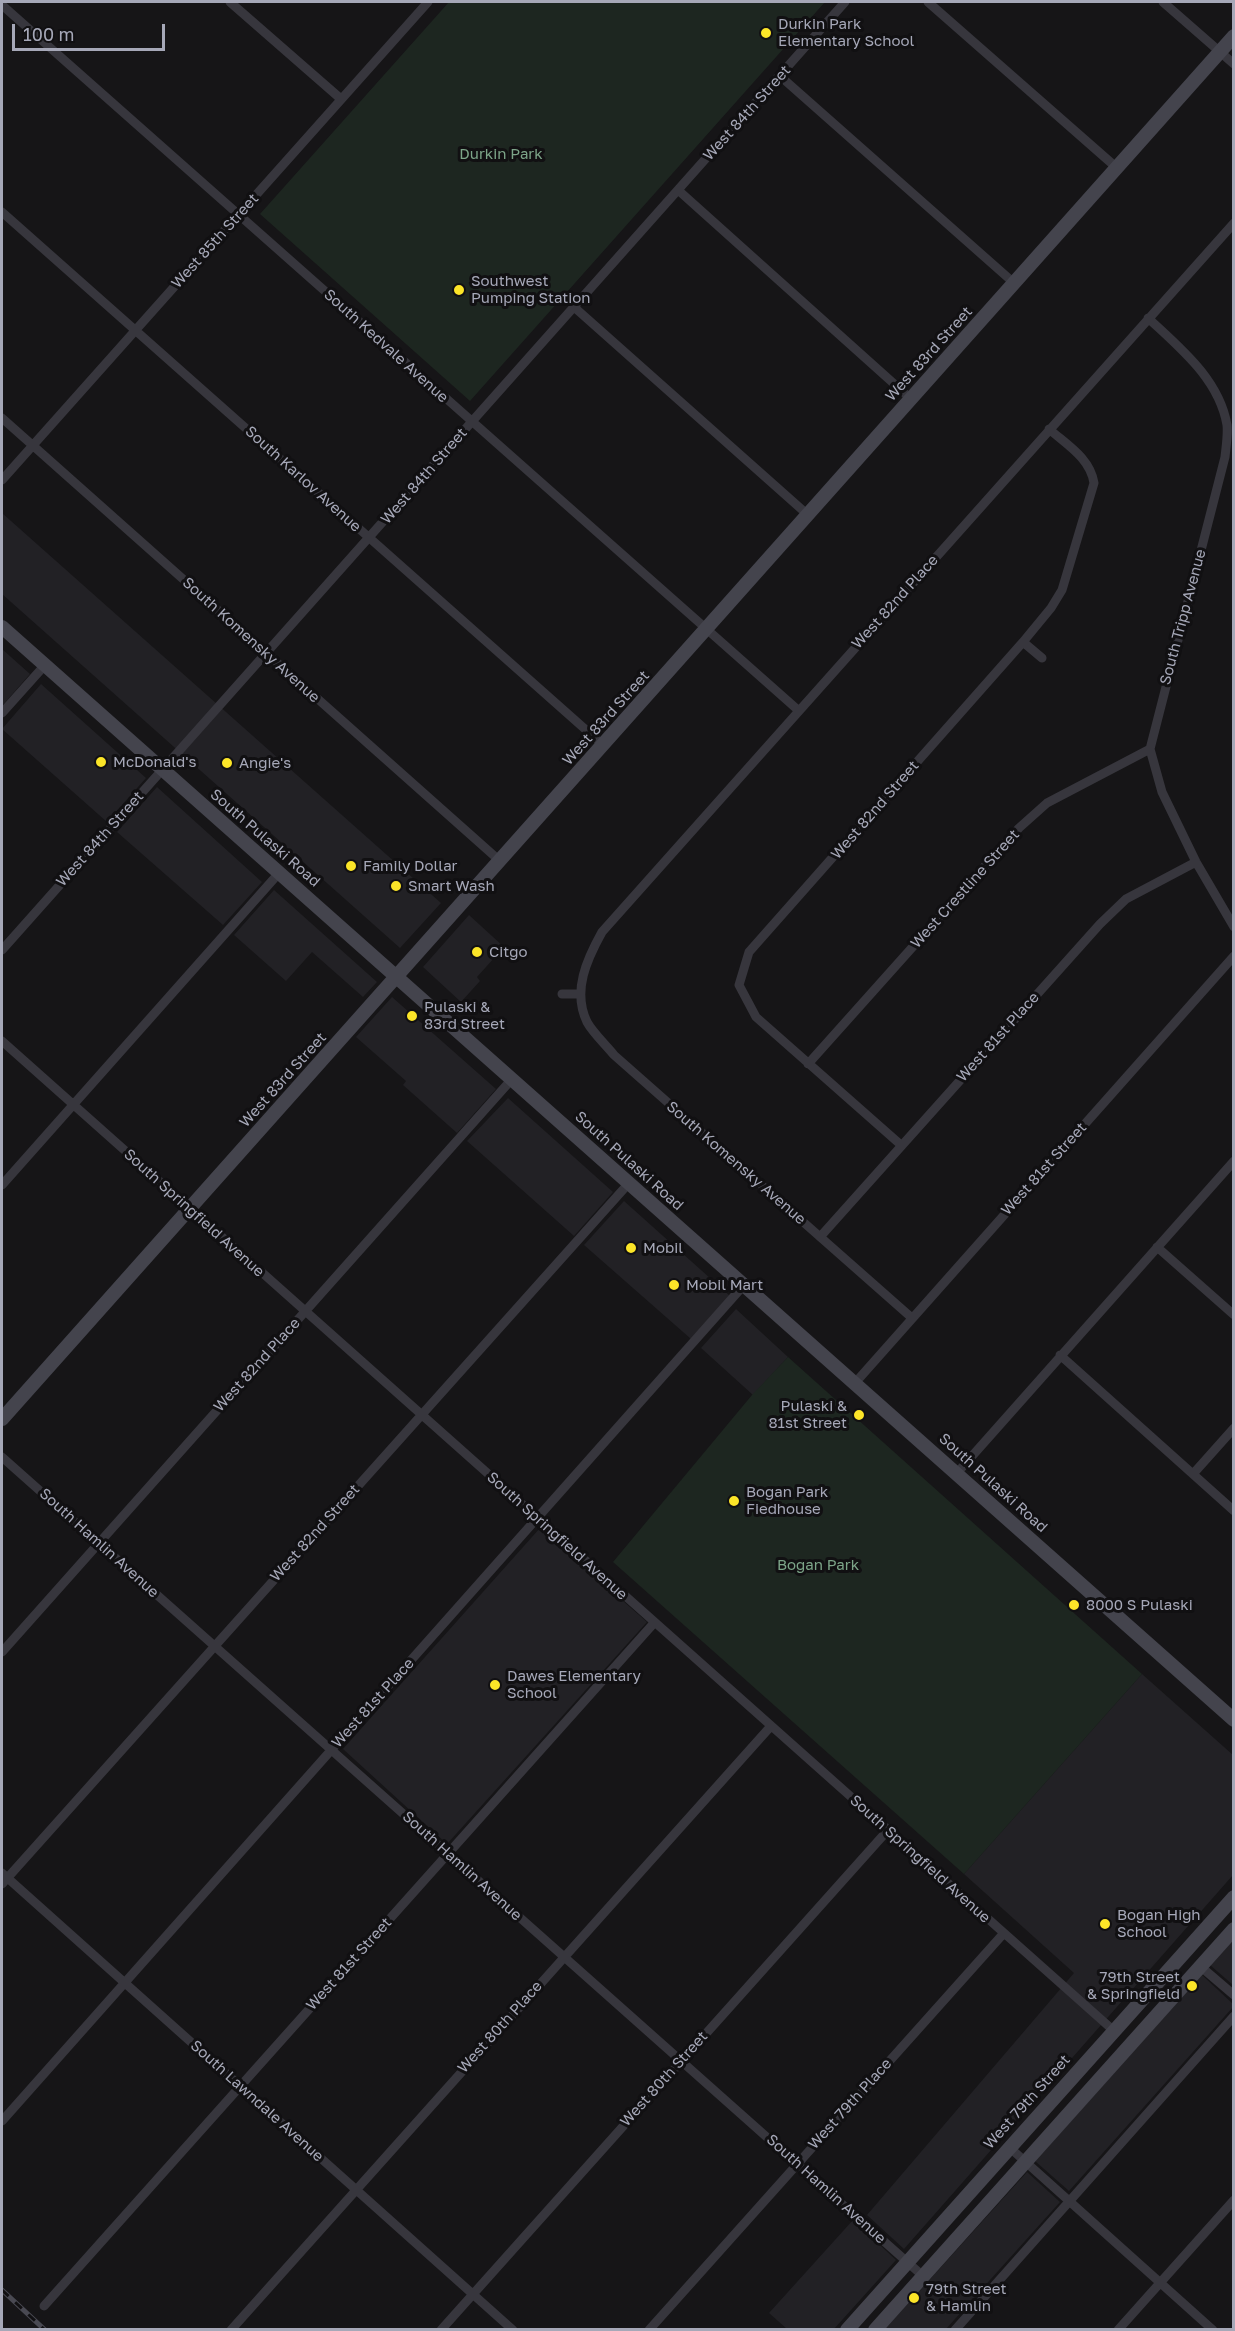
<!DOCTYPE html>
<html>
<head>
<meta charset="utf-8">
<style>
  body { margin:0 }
  #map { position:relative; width:1235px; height:2331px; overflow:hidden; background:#161517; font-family:"Golos Text",sans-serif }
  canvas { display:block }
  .frame { position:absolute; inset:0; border:3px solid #a6a8b8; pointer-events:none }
  .scale { position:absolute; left:12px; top:24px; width:153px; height:27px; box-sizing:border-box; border:3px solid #a6a8b8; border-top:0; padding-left:8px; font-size:18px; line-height:21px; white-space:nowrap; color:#a6a8b8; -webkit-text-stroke:4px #111012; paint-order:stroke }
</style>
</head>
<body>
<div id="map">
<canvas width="1235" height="2331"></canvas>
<div class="frame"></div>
<div class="scale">100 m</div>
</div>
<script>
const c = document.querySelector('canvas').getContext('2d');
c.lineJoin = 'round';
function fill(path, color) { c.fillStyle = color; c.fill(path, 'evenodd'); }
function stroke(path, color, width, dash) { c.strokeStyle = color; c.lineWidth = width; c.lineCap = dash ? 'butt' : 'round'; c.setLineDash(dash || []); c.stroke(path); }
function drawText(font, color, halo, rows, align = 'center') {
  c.font = font + ' "Golos Text",sans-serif'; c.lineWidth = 6; c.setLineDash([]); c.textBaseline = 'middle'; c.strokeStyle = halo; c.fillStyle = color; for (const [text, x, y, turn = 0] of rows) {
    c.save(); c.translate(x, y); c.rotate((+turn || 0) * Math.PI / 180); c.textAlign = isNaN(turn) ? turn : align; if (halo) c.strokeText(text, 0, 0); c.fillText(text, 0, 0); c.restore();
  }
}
const built = new Path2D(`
  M 2,513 L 441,903 L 400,948 L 2,594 Z
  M 2,649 L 30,674 L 2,706 Z
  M 41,684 L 146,778 L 107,822 L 2,729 Z
  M 157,787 L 262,882 L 223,925 L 117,832 Z
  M 274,890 L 377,982 L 363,997 L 312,952 L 286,981 L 234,935 Z
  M 469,915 L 504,947 L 477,977 L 480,981 L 461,1002 L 423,967 Z
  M 392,997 L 496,1089 L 457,1133 L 403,1085 L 406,1081 L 356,1037 Z
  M 508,1098 L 613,1192 L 574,1236 L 467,1141 Z
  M 624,1201 L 730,1296 L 691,1339 L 584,1245 Z
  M 736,1309 L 788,1357 L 753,1395 L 701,1348 Z
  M 540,1528 L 647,1622 L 447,1844 L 343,1749 Z
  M 1142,1674 L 1233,1755 L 1233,1875 L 904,2249 L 867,2215 L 1074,1973 L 964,1874 Z
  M 1233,1938 L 1233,1985 L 1210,1965 Z
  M 1202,1975 L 1233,2004 L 1233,2007 L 1069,2191 L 1035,2161 Z
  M 1027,2172 L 1060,2202 L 946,2329 L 885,2329 Z
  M 853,2220 L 896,2260 L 834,2329 L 787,2329 L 769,2313 Z`);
const green = new Path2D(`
  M 449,2 L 825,2 L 470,401 L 260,214 Z
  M 788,1357 L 1142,1674 L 964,1874 L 613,1562 L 752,1395 Z`);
const street = new Path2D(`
  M 230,2 L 341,99
  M 928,2 L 1117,168
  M 1163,2 L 1234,64
  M 2,5 L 798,710
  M 780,76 L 1014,283
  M 678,190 L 911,399
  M 2,212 L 603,745
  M 574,307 L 808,515
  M 1148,318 C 1180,348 1219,379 1227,425 C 1228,435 1226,447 1225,457 L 1150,749 L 1162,792 L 1196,862 L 1234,927
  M 2,418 L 500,861
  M 2,480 L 428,2
  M 1023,642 L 1042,658
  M 2,713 L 45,665
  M 2,950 L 845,2
  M 739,985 L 749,952 L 1023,642 L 1051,608 L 1062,590 L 1094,483 C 1090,458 1067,445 1049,429
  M 739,985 L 756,1017 L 901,1145
  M 562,994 L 580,994
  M 2,1041 L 1113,2030
  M 808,1064 L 1019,828 L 1047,803 L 1150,749
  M 2,1185 L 279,873
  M 820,1237 L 1100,924 L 1126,899 L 1196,862
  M 1157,1247 L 1234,1315
  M 912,1318 L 614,1055 C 606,1045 593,1033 587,1022 C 572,991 587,959 602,932 L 1234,223
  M 1060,1355 L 1234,1511
  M 855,1383 L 1234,956
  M 2,1457 L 923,2276
  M 957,1473 L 1234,1161
  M 1193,1474 L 1234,1428
  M 2,1652 L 512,1079
  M 2,1873 L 513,2330
  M 2,1884 L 629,1183
  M 1200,1966 L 1234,1995
  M 2,2121 L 744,1285
  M 1009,2147 L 1213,2330
  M 44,2306 L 654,1623
  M 231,2330 L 771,1726
  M 441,2330 L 888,1830
  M 649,2330 L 1004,1933
  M 955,2330 L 1234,2016
  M 1118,2330 L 1234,2200`);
const secondary = new Path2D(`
  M 2,627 L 1234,1720
  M 2,1419 L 1234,36
  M 847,2330 L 1234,1897
  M 875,2330 L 1234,1929`);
const rail = new Path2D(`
  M 2,2290 L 45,2330`);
const markers = [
  [766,33,6,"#fce528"],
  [459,290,6,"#fce528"],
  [101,762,6,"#fce528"],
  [227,763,6,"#fce528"],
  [351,866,6,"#fce528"],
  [396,886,6,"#fce528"],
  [477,952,6,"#fce528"],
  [412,1016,6,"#fce528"],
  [631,1248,6,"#fce528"],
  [674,1285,6,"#fce528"],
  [859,1415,6,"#fce528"],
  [734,1501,6,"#fce528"],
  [1074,1605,6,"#fce528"],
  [495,1685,6,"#fce528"],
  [1105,1924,6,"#fce528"],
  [1192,1986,6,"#fce528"],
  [914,2298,6,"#fce528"]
];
const poiNames = [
  ["Durkin Park",778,24],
  ["Elementary School",778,41],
  ["Southwest",471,281],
  ["Pumping Station",471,298],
  ["McDonald's",113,762],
  ["Angie's",239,763],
  ["Family Dollar",363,866],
  ["Smart Wash",408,886],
  ["Citgo",489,952],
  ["Pulaski &",424,1007],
  ["83rd Street",424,1024],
  ["Mobil",643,1248],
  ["Mobil Mart",686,1285],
  ["Pulaski &",847,1406,"right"],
  ["81st Street",847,1423,"right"],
  ["Bogan Park",746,1492],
  ["Fiedhouse",746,1509],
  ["8000 S Pulaski",1086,1605],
  ["Dawes Elementary",507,1676],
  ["School",507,1693],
  ["Bogan High",1117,1915],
  ["School",1117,1932],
  ["79th Street",1180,1977,"right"],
  ["& Springfield",1180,1994,"right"],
  ["79th Street",926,2289],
  ["& Hamlin",926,2306]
];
const streetNames = [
  ["West 84th Street",747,113,-48],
  ["West 85th Street",215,241,-48],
  ["South Kedvale Avenue",386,346,42],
  ["West 83rd Street",929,354,-48],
  ["West 84th Street",424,476,-49],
  ["South Karlov Avenue",303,479,42],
  ["West 82nd Place",895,602,-48],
  ["South Tripp Avenue",1183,617,-75],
  ["South Komensky Avenue",251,640,42],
  ["West 83rd Street",606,718,-48],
  ["West 82nd Street",875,810,-49],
  ["South Pulaski Road",265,838,41],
  ["West 84th Street",100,839,-48],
  ["West Crestline Street",965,889,-48],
  ["West 81st Place",998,1037,-48],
  ["West 83rd Street",283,1080,-48],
  ["South Pulaski Road",629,1161,42],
  ["South Komensky Avenue",736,1163,41],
  ["West 81st Street",1044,1169,-48],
  ["South Springfield Avenue",194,1213,42],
  ["West 82nd Place",257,1365,-48],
  ["South Pulaski Road",993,1483,42],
  ["West 82nd Street",315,1533,-48],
  ["South Springfield Avenue",557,1536,42],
  ["South Hamlin Avenue",99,1543,42],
  ["West 81st Place",373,1703,-48],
  ["South Springfield Avenue",920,1859,42],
  ["South Hamlin Avenue",462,1866,42],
  ["West 81st Street",349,1964,-48],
  ["West 80th Place",500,2027,-48],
  ["West 80th Street",664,2079,-48],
  ["South Lawndale Avenue",257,2101,42],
  ["West 79th Street",1027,2102,-48],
  ["West 79th Place",850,2104,-48],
  ["South Hamlin Avenue",826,2189,42]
];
const parkNames = [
  ["Durkin Park",501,154],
  ["Bogan Park",818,1565]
];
fill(built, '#222125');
fill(green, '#1d2620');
stroke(street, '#37363d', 9);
stroke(secondary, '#44444d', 14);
stroke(rail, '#494952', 5);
stroke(rail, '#111012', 3, [9]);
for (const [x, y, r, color] of markers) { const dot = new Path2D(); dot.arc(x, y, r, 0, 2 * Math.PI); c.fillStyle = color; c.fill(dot); stroke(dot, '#111012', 2); }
drawText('15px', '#a6a8b8', '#111012', poiNames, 'left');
drawText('15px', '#a6a8b8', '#111012', streetNames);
drawText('15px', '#7ca488', '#111012', parkNames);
</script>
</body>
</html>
